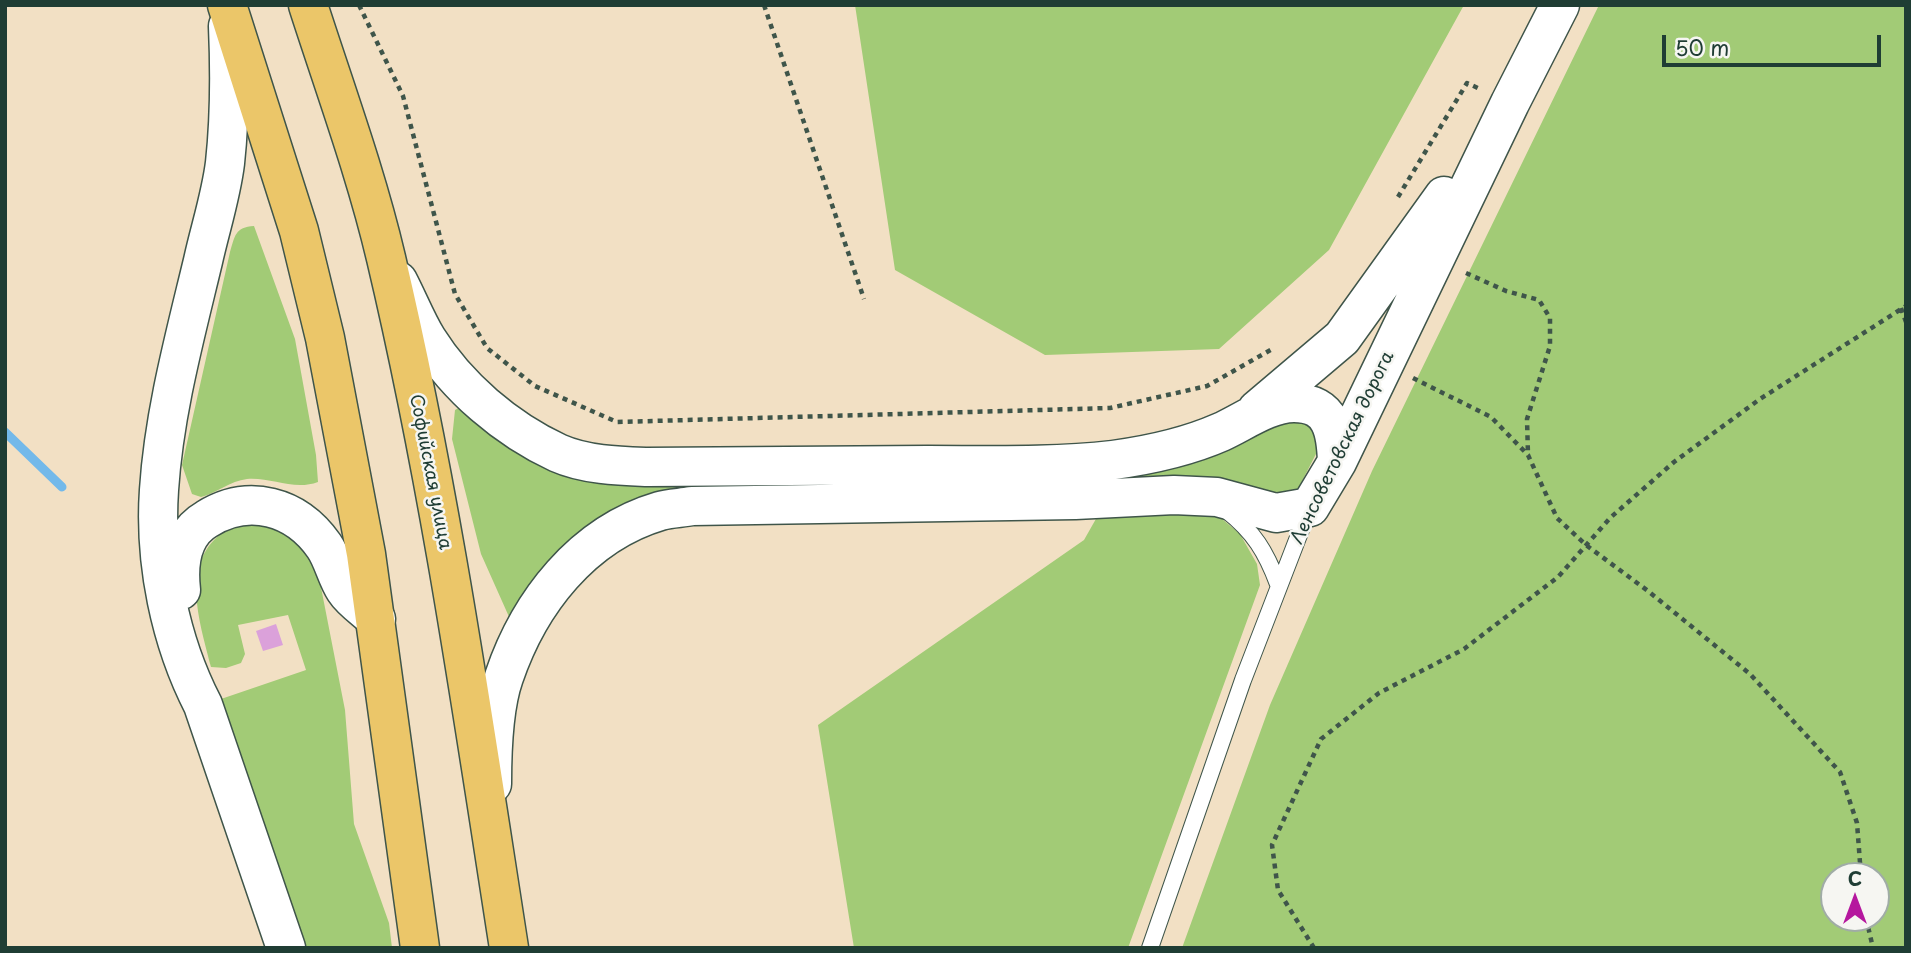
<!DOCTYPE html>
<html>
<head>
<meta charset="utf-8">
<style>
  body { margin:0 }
  #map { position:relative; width:1911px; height:953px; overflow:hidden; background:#f2e0c4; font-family:"Playpen Sans",sans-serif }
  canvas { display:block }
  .frame { position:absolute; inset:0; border:7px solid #1f3d34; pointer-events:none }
  .north { position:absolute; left:1820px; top:862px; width:70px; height:70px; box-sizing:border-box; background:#f6f6f2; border:2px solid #a0aca6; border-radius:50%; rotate:0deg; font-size:19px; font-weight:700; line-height:28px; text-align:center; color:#1f3d34 }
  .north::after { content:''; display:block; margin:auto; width:24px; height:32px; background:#b5179e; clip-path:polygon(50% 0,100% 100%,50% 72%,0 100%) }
  .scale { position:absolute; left:1662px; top:35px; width:219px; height:32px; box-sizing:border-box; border:4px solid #1f3d34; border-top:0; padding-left:9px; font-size:21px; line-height:24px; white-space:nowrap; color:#1f3d34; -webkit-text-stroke:5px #f6f6f2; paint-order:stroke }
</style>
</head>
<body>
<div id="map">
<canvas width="1911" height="953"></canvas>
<div class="frame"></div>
<div class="north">С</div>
<div class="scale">50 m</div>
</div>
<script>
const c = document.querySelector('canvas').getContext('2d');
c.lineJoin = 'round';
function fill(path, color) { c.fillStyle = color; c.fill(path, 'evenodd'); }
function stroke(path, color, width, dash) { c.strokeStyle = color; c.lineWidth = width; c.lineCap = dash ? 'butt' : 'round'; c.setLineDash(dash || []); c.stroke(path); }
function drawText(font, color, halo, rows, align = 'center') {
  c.font = font + ' "Playpen Sans",sans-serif'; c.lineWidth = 5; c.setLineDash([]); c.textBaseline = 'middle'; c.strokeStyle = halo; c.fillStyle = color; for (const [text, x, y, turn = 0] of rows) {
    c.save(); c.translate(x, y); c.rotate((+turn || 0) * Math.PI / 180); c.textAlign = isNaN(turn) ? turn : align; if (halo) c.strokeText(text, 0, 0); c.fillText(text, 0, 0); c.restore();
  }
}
const green = new Path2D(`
  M 855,5 L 1464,5 L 1329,250 L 1219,349 L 1045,355 L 895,270 Z
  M 1599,5 L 1906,5 L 1906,948 L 1182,948 L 1270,705 L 1372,471 ZM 1876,876 L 1876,918 L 1834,918 L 1834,876 Z
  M 254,226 L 295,339 L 316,455 L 318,482 C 294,491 271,477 247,479 C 230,481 217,493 201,497 L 192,494 L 182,465 L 230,252 C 235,236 235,227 254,226 Z
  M 462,406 L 680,483 L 684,493 L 510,619 L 481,554 L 452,439 L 455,410 Z
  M 1282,418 L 1314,418 L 1317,452 L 1296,493 L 1275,495 L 1123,479 L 1121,472 Z
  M 1193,508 L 1221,518 L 1240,534 L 1257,564 L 1260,585 L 1128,948 L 854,948 L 818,725 L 1084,540 L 1101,510 Z
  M 258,523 L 275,529 L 299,542 L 318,572 L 345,710 L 354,824 L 389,923 L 392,948 L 303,948 L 221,699 L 306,670 L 288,615 L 238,625 L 245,654 L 241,663 L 226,668 L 211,667 C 201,626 181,570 217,537 C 221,533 225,529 231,527 C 239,524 249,524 258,523 Z`);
const stream = new Path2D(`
  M 5,432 L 62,487`);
const building = new Path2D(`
  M 276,624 L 283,645 L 263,651 L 256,631 Z`);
const path = new Path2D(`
  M 359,5 L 403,96 L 455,294 L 487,348 L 535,386 L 617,422 L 1110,408 L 1207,386 L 1274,348
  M 764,5 L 864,299
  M 1398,197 L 1467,83 L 1480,89
  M 1466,273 L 1506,291 L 1539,300 L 1550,318 L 1550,346 L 1527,419 L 1528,455
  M 1901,308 L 1906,322
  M 1413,378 L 1491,417 L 1528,455 L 1557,518 L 1586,545 L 1648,591 L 1750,674 L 1840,772 L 1857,823 L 1861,876
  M 1866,918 L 1873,948
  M 1314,948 L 1278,890 L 1272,845 L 1321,739 L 1379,693 L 1464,649 L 1558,577 L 1610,518 L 1674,462 L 1760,399 L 1906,306`);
const service = new Path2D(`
  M 1226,510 C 1254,532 1266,552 1278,584
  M 1150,948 L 1243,680 L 1309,509`);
const tertiary = new Path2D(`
  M 228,26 C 230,72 230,117 225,163 C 221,196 210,229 203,261 C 185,336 164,413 159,490 C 154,562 170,641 203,705 L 286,948
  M 398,281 C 408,300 416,321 427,339 C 457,387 506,429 558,453 C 585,465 619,466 647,467 C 741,467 835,466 928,465 C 990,465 1052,467 1113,460 C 1150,455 1187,447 1221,432 C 1243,422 1269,403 1294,403 C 1332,403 1336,432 1337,462
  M 1257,410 L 1342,338 L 1444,196
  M 181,590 C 178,563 181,534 207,519 C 249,493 296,506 324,546 C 333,559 336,576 345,590 C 352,601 366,610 376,619
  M 492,784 C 492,752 493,708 504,677 C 529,603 582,534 660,511 C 670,508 682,508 692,506 L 1075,500 L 1174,495 L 1217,497 L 1276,513 L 1310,507 L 1337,462 L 1510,103 L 1560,5`);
const primary = new Path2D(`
  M 227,5 L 299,231 L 325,338 L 366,554 L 420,948
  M 308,5 C 335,89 366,173 386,258 C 440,486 473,717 509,948`);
const streetNames = [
  ["Ленсоветовская дорога",1343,448,-64],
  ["Софийская улица",430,472,79]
];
fill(green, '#a2cb76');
stroke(stream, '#73b9ea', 9);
fill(building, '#dba1da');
stroke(service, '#3f554a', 18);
stroke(tertiary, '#3f554a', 41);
stroke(primary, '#3f554a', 41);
stroke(path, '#3f554a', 4.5, [5, 5]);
stroke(service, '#fff', 16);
stroke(tertiary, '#fff', 38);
stroke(primary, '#ebc669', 38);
drawText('18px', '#1f3d34', '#f6f6f2', streetNames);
</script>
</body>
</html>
